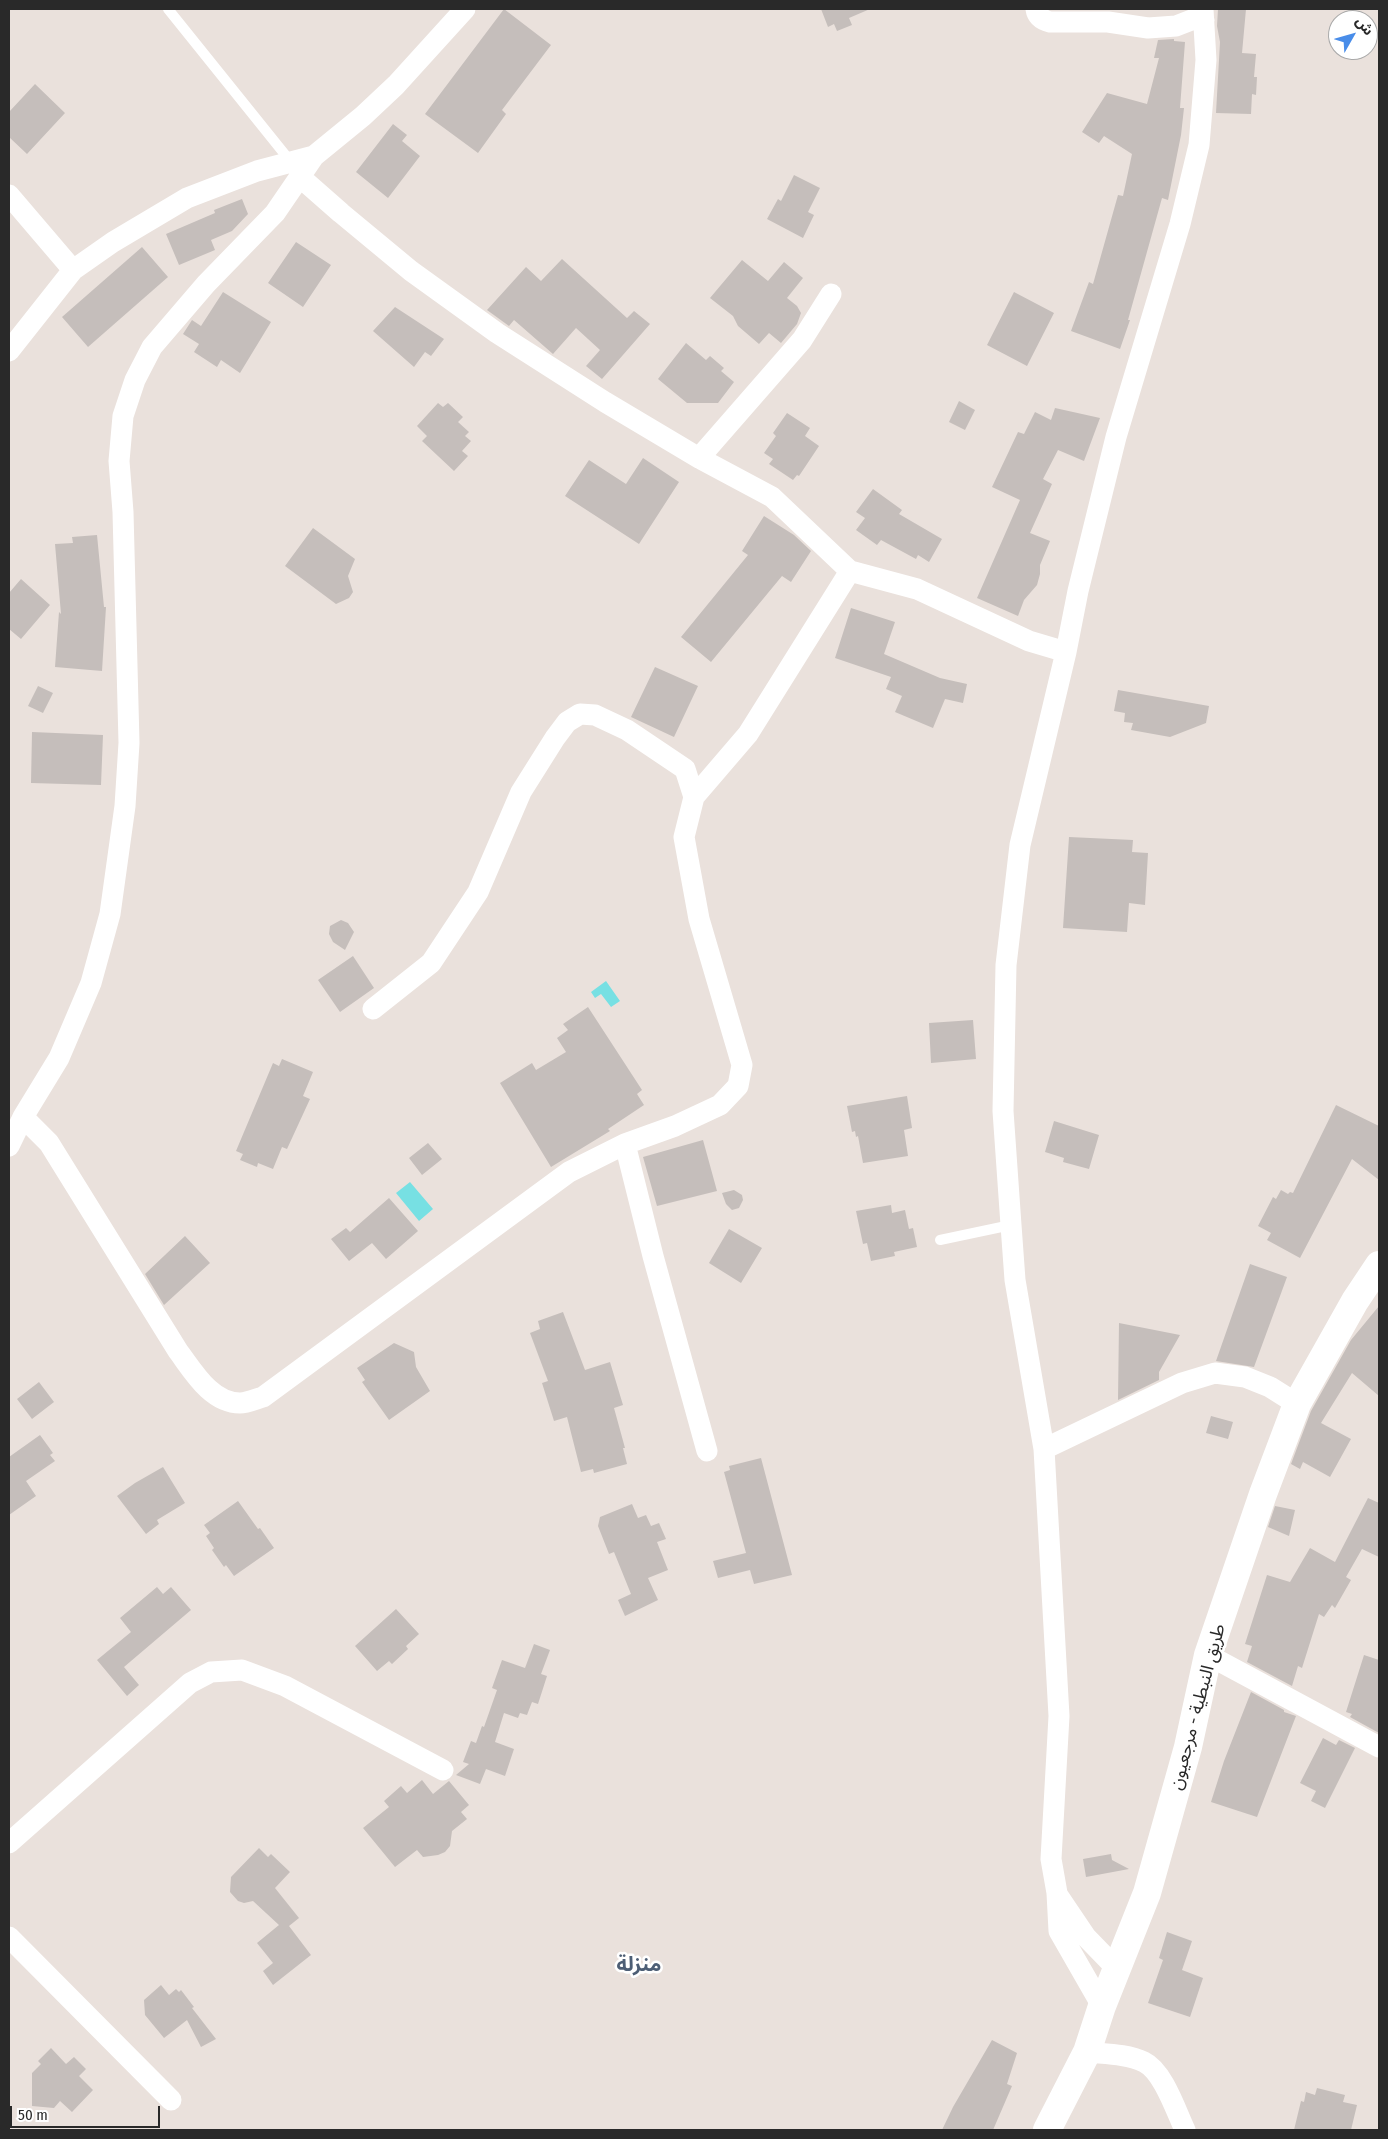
<!DOCTYPE html>
<html>
<head>
<meta charset="utf-8">
<style>
  body { margin:0 }
  #map { position:relative; width:1388px; height:2139px; overflow:hidden; background:#eae1dc; font-family:"Fira Sans Condensed","Noto Sans Arabic",sans-serif }
  canvas { display:block }
  .frame { position:absolute; inset:0; border:10px solid #292929; pointer-events:none }
  .north { position:absolute; left:1328px; top:10px; width:50px; height:50px; box-sizing:border-box; background:#fff; border:1px solid #a9a9a9; border-radius:50%; rotate:52deg; font-size:14px; font-weight:700; line-height:20px; text-align:center; color:#292929 }
  .north::after { content:''; display:block; margin:auto; width:18px; height:22px; background:#498de9; clip-path:polygon(50% 0,100% 100%,50% 72%,0 100%) }
  .scale { position:absolute; left:10px; top:2106px; width:150px; height:22px; box-sizing:border-box; border:2px solid #292929; border-top:0; padding-left:6px; font-size:15px; line-height:18px; white-space:nowrap; color:#292929; -webkit-text-stroke:4px #fff; paint-order:stroke }
</style>
</head>
<body>
<div id="map">
<canvas width="1388" height="2139"></canvas>
<div class="frame"></div>
<div class="north">ش</div>
<div class="scale">50 m</div>
</div>
<script>
const c = document.querySelector('canvas').getContext('2d');
c.lineJoin = 'round';
function fill(path, color) { c.fillStyle = color; c.fill(path, 'evenodd'); }
function stroke(path, color, width, dash) { c.strokeStyle = color; c.lineWidth = width; c.lineCap = dash ? 'butt' : 'round'; c.setLineDash(dash || []); c.stroke(path); }
function drawText(font, color, halo, rows, align = 'center') {
  c.font = font + ' "Fira Sans Condensed","Noto Sans Arabic",sans-serif'; c.lineWidth = 5; c.setLineDash([]); c.textBaseline = 'middle'; c.strokeStyle = halo; c.fillStyle = color; for (const [text, x, y, turn = 0] of rows) {
    c.save(); c.translate(x, y); c.rotate((+turn || 0) * Math.PI / 180); c.textAlign = isNaN(turn) ? turn : align; if (halo) c.strokeText(text, 0, 0); c.fillText(text, 0, 0); c.restore();
  }
}
const water = new Path2D(`
  M 606,981 L 620,1001 L 611,1007 L 601,994 L 595,998 L 591,992 Z
  M 410,1182 L 433,1209 L 419,1221 L 396,1193 Z`);
const building = new Path2D(`
  M 504,9 L 551,45 L 502,110 L 506,114 L 478,153 L 425,114 Z
  M 821,9 L 870,9 L 849,18 L 852,25 L 837,31 L 834,24 L 828,27 Z
  M 1218,9 L 1246,9 L 1242,53 L 1256,54 L 1254,77 L 1257,77 L 1256,95 L 1252,94 L 1251,114 L 1216,113 L 1220,42 L 1217,26 Z
  M 1174,39 L 1174,41 L 1185,42 L 1180,108 L 1184,108 L 1181,135 L 1168,200 L 1162,198 L 1128,320 L 1130,320 L 1120,349 L 1071,331 L 1089,282 L 1093,284 L 1118,195 L 1123,196 L 1132,154 L 1104,136 L 1099,143 L 1082,132 L 1107,93 L 1147,104 L 1159,58 L 1154,58 L 1158,40 Z
  M 35,84 L 65,113 L 27,154 L 9,137 L 9,112 Z
  M 393,124 L 407,135 L 402,141 L 420,156 L 388,198 L 356,172 Z
  M 794,175 L 820,188 L 808,212 L 814,215 L 803,238 L 767,219 L 778,199 L 781,201 Z
  M 242,199 L 248,214 L 232,231 L 211,240 L 215,250 L 179,265 L 166,234 L 215,213 L 214,210 Z
  M 296,242 L 331,265 L 303,307 L 268,283 Z
  M 142,247 L 168,277 L 88,347 L 62,317 Z
  M 562,259 L 627,318 L 634,311 L 650,324 L 602,379 L 586,366 L 600,350 L 576,328 L 553,354 L 514,320 L 509,326 L 487,310 L 526,267 L 541,281 Z
  M 742,260 L 768,281 L 784,262 L 803,278 L 787,298 L 797,306 L 801,313 L 797,324 L 781,343 L 769,333 L 759,344 L 738,326 L 733,316 L 710,298 Z
  M 223,292 L 271,322 L 240,373 L 221,360 L 217,367 L 194,352 L 199,344 L 183,334 L 192,320 L 201,326 Z
  M 1014,292 L 1054,313 L 1027,366 L 987,345 Z
  M 395,307 L 444,339 L 431,356 L 425,352 L 414,367 L 373,331 Z
  M 686,343 L 706,360 L 710,356 L 724,368 L 721,371 L 734,382 L 718,403 L 687,403 L 658,379 Z
  M 959,401 L 975,410 L 965,430 L 949,422 Z
  M 438,403 L 443,407 L 448,403 L 463,417 L 458,422 L 469,432 L 465,436 L 471,441 L 462,451 L 468,456 L 454,471 L 422,441 L 427,436 L 417,426 Z
  M 1055,408 L 1100,418 L 1084,461 L 1058,450 L 1043,479 L 1052,484 L 1030,533 L 1050,541 L 1040,565 L 1040,574 L 1037,585 L 1024,600 L 1018,616 L 977,598 L 1020,500 L 992,487 L 1018,432 L 1024,434 L 1035,412 L 1051,420 Z
  M 787,413 L 810,428 L 805,436 L 819,446 L 799,476 L 797,475 L 793,480 L 769,464 L 773,459 L 764,453 L 776,436 L 773,433 Z
  M 643,458 L 679,482 L 639,544 L 565,496 L 589,460 L 626,484 Z
  M 873,489 L 902,510 L 899,514 L 942,539 L 929,562 L 918,555 L 916,559 L 881,540 L 877,545 L 856,530 L 865,518 L 856,512 Z
  M 764,516 L 794,535 L 811,551 L 791,582 L 782,576 L 711,662 L 681,637 L 748,555 L 742,551 Z
  M 313,528 L 355,559 L 348,576 L 353,592 L 349,598 L 336,604 L 285,566 Z
  M 97,535 L 104,607 L 106,607 L 102,671 L 55,667 L 59,612 L 61,614 L 55,544 L 73,543 L 72,537 Z
  M 21,579 L 50,605 L 21,639 L 9,629 L 9,593 Z
  M 851,608 L 895,622 L 884,654 L 940,678 L 967,684 L 963,703 L 945,699 L 933,728 L 895,712 L 902,696 L 886,689 L 891,677 L 835,658 Z
  M 655,667 L 698,686 L 674,737 L 631,717 Z
  M 38,686 L 53,693 L 43,713 L 28,706 Z
  M 1118,690 L 1209,706 L 1206,723 L 1170,737 L 1131,730 L 1133,723 L 1124,722 L 1125,713 L 1114,711 Z
  M 32,732 L 103,735 L 101,785 L 31,783 Z
  M 1069,837 L 1133,840 L 1132,852 L 1148,853 L 1145,905 L 1129,903 L 1127,932 L 1063,928 Z
  M 341,920 L 348,923 L 354,932 L 345,950 L 333,942 L 329,934 L 330,926 Z
  M 353,956 L 374,988 L 340,1012 L 318,980 Z
  M 588,1007 L 642,1090 L 637,1094 L 644,1105 L 608,1129 L 610,1131 L 551,1167 L 500,1083 L 532,1063 L 536,1070 L 566,1052 L 557,1038 L 568,1030 L 563,1024 Z
  M 973,1020 L 976,1059 L 931,1063 L 929,1023 Z
  M 282,1059 L 313,1072 L 303,1096 L 310,1099 L 287,1149 L 282,1147 L 273,1169 L 258,1163 L 257,1167 L 240,1160 L 243,1154 L 236,1151 L 273,1063 L 279,1066 Z
  M 907,1096 L 912,1128 L 904,1130 L 908,1156 L 863,1163 L 858,1136 L 856,1137 L 855,1131 L 852,1132 L 847,1106 Z
  M 1336,1105 L 1379,1126 L 1379,1180 L 1352,1159 L 1300,1258 L 1267,1240 L 1271,1233 L 1258,1226 L 1273,1197 L 1276,1199 L 1281,1190 L 1288,1194 L 1290,1192 L 1293,1193 Z
  M 1054,1121 L 1099,1135 L 1089,1169 L 1063,1162 L 1064,1158 L 1045,1152 Z
  M 703,1140 L 717,1191 L 657,1206 L 643,1157 Z
  M 428,1143 L 442,1159 L 422,1175 L 409,1158 Z
  M 734,1190 L 742,1195 L 743,1200 L 739,1208 L 732,1210 L 726,1204 L 722,1193 Z
  M 389,1198 L 418,1231 L 386,1259 L 372,1243 L 349,1261 L 331,1239 L 346,1228 L 350,1232 Z
  M 891,1205 L 892,1213 L 905,1210 L 909,1229 L 913,1228 L 917,1247 L 894,1252 L 895,1256 L 871,1261 L 867,1243 L 863,1244 L 856,1211 Z
  M 729,1229 L 762,1248 L 741,1283 L 709,1263 Z
  M 185,1236 L 210,1263 L 164,1305 L 145,1274 Z
  M 1250,1264 L 1287,1277 L 1254,1367 L 1216,1361 Z
  M 1379,1306 L 1379,1396 L 1352,1373 L 1321,1423 L 1351,1439 L 1330,1477 L 1303,1462 L 1300,1469 L 1291,1464 L 1311,1411 L 1351,1340 Z
  M 563,1312 L 585,1370 L 610,1362 L 623,1405 L 614,1408 L 625,1448 L 623,1448 L 627,1464 L 594,1473 L 593,1469 L 581,1472 L 567,1417 L 554,1421 L 542,1383 L 548,1381 L 530,1333 L 540,1329 L 538,1321 Z
  M 1119,1323 L 1180,1335 L 1159,1372 L 1159,1380 L 1118,1400 Z
  M 394,1343 L 414,1352 L 416,1367 L 430,1391 L 389,1420 L 362,1382 L 365,1380 L 357,1368 Z
  M 39,1382 L 54,1402 L 32,1419 L 17,1399 Z
  M 1211,1416 L 1233,1422 L 1228,1439 L 1206,1433 Z
  M 40,1435 L 53,1453 L 50,1455 L 55,1461 L 26,1481 L 36,1496 L 9,1515 L 9,1457 Z
  M 761,1458 L 792,1575 L 754,1584 L 750,1570 L 718,1578 L 713,1561 L 746,1553 L 724,1472 L 730,1470 L 729,1466 Z
  M 163,1467 L 185,1503 L 157,1520 L 159,1524 L 146,1534 L 117,1496 L 135,1483 Z
  M 1368,1498 L 1379,1503 L 1379,1557 L 1362,1549 L 1346,1577 L 1351,1580 L 1335,1608 L 1332,1605 L 1324,1617 L 1319,1614 L 1302,1668 L 1298,1666 L 1292,1686 L 1247,1662 L 1252,1646 L 1245,1644 L 1267,1575 L 1290,1582 L 1310,1548 L 1335,1562 Z
  M 238,1501 L 258,1529 L 260,1528 L 274,1548 L 234,1576 L 226,1565 L 224,1567 L 212,1550 L 214,1548 L 206,1536 L 210,1533 L 204,1525 Z
  M 632,1504 L 638,1518 L 646,1515 L 651,1526 L 659,1523 L 666,1539 L 657,1542 L 668,1570 L 648,1578 L 658,1600 L 625,1616 L 618,1600 L 631,1594 L 614,1552 L 609,1554 L 598,1526 L 600,1517 Z
  M 1275,1506 L 1295,1510 L 1289,1536 L 1268,1527 Z
  M 157,1587 L 163,1594 L 171,1587 L 191,1610 L 124,1667 L 139,1685 L 127,1696 L 97,1660 L 131,1632 L 120,1618 Z
  M 396,1609 L 419,1634 L 406,1646 L 408,1649 L 392,1664 L 389,1661 L 377,1671 L 355,1646 Z
  M 534,1644 L 550,1650 L 541,1674 L 547,1676 L 538,1704 L 532,1702 L 527,1715 L 520,1713 L 518,1718 L 504,1713 L 495,1742 L 514,1749 L 505,1776 L 486,1769 L 480,1784 L 456,1775 L 469,1764 L 463,1762 L 471,1741 L 476,1743 L 482,1726 L 484,1727 L 497,1690 L 492,1688 L 502,1660 L 525,1668 Z
  M 1364,1655 L 1379,1660 L 1379,1733 L 1350,1717 L 1352,1714 L 1346,1712 Z
  M 1251,1692 L 1284,1710 L 1284,1712 L 1296,1716 L 1257,1817 L 1211,1802 L 1224,1761 Z
  M 1323,1738 L 1336,1745 L 1339,1740 L 1355,1748 L 1325,1808 L 1311,1801 L 1316,1791 L 1300,1783 Z
  M 422,1780 L 433,1794 L 449,1781 L 469,1805 L 461,1812 L 467,1819 L 452,1831 L 450,1846 L 445,1852 L 438,1855 L 423,1857 L 417,1850 L 395,1867 L 363,1828 L 389,1807 L 384,1801 L 401,1786 L 407,1793 Z
  M 259,1848 L 268,1857 L 271,1854 L 290,1872 L 275,1888 L 299,1918 L 289,1926 L 311,1955 L 273,1985 L 263,1971 L 273,1963 L 257,1943 L 279,1925 L 253,1901 L 244,1903 L 238,1901 L 230,1892 L 231,1877 Z
  M 1111,1854 L 1112,1860 L 1129,1869 L 1086,1877 L 1083,1859 Z
  M 1167,1932 L 1192,1941 L 1182,1970 L 1203,1978 L 1190,2017 L 1148,2003 L 1163,1960 L 1159,1958 Z
  M 161,1985 L 169,1995 L 176,1989 L 179,1992 L 181,1990 L 194,2007 L 192,2008 L 216,2039 L 201,2047 L 187,2020 L 164,2038 L 145,2015 L 144,2000 Z
  M 992,2040 L 1017,2053 L 1007,2084 L 1012,2086 L 993,2130 L 942,2130 L 953,2107 Z
  M 51,2048 L 66,2064 L 74,2057 L 86,2069 L 79,2076 L 93,2090 L 72,2112 L 60,2101 L 54,2108 L 32,2106 L 32,2073 L 41,2064 L 38,2061 Z
  M 1317,2088 L 1345,2095 L 1343,2102 L 1357,2105 L 1351,2130 L 1294,2130 L 1301,2101 L 1304,2102 L 1306,2092 L 1315,2095 Z`);
const lane = new Path2D(`
  M 168,9 L 291,162
  M 940,1240 L 1011,1225`);
const street = new Path2D(`
  M 1036,9 C 1037,16 1042,20 1050,22 L 1108,22 L 1148,28 L 1176,26 L 1194,19 L 1204,20
  M 300,177 L 341,213 L 411,271 L 497,333 L 605,402 L 699,458 L 772,497 L 850,571 L 917,589 L 1029,641 L 1066,652
  M 9,195 L 73,270
  M 9,351 L 73,270 L 113,242 L 187,198 L 257,171 L 314,156 L 363,116 L 396,85 L 465,9
  M 699,458 L 802,340 L 831,294
  M 373,1009 L 431,963 L 478,892 L 521,792 L 555,738 L 567,722 L 580,714 L 595,715 L 627,730 L 685,769 L 694,797
  M 23,1117 L 49,1143 L 178,1351 C 193,1371 211,1403 240,1403 C 247,1403 256,1399 263,1397 L 569,1172 L 625,1144 L 675,1126 L 720,1105 L 738,1086 L 742,1065 L 699,919 L 684,837 L 694,797 L 748,734 L 850,571
  M 625,1144 L 653,1256 L 707,1451
  M 9,1146 L 23,1117 L 59,1058 L 91,983 L 110,914 L 125,806 L 129,743 L 123,512 L 119,461 L 123,416 L 135,380 L 152,347 L 206,284 L 275,213 L 314,156
  M 1044,1449 L 1182,1383 L 1215,1373 L 1245,1377 L 1270,1387 L 1297,1404
  M 1208,1655 L 1379,1747
  M 9,1843 L 190,1683 L 211,1672 L 242,1670 L 285,1686 L 443,1770
  M 1057,1894 L 1086,1937 L 1118,1970
  M 9,1937 L 171,2100
  M 1102,2006 L 1059,1931 L 1057,1893 L 1051,1859 L 1059,1716 L 1044,1449 L 1015,1280 L 1011,1225 L 1003,1111 L 1006,965 L 1020,845 L 1066,652 L 1078,591 L 1116,437 L 1180,224 L 1199,145 L 1206,60 L 1203,9
  M 1087,2052 C 1105,2054 1127,2054 1144,2062 C 1163,2071 1176,2111 1185,2130`);
const secondary = new Path2D(`
  M 1047,2130 L 1087,2052 L 1102,2006 L 1147,1893 L 1188,1747 L 1208,1655 L 1263,1494 L 1297,1404 L 1355,1301 L 1379,1265`);
const streetNames = [
  ["طريق النبطية - مرجعيون",1198,1707,-75]
];
const quarterNames = [
  ["منزلة",639,1965]
];
fill(water, '#77e0e3');
fill(building, '#c5bebb');
stroke(lane, '#fff', 10);
stroke(street, '#fff', 21);
stroke(secondary, '#fff', 28);
drawText('18px', '#292929', '#fff', streetNames);
drawText('bold 20px', '#4d5e75', '#fff', quarterNames);
</script>
</body>
</html>
